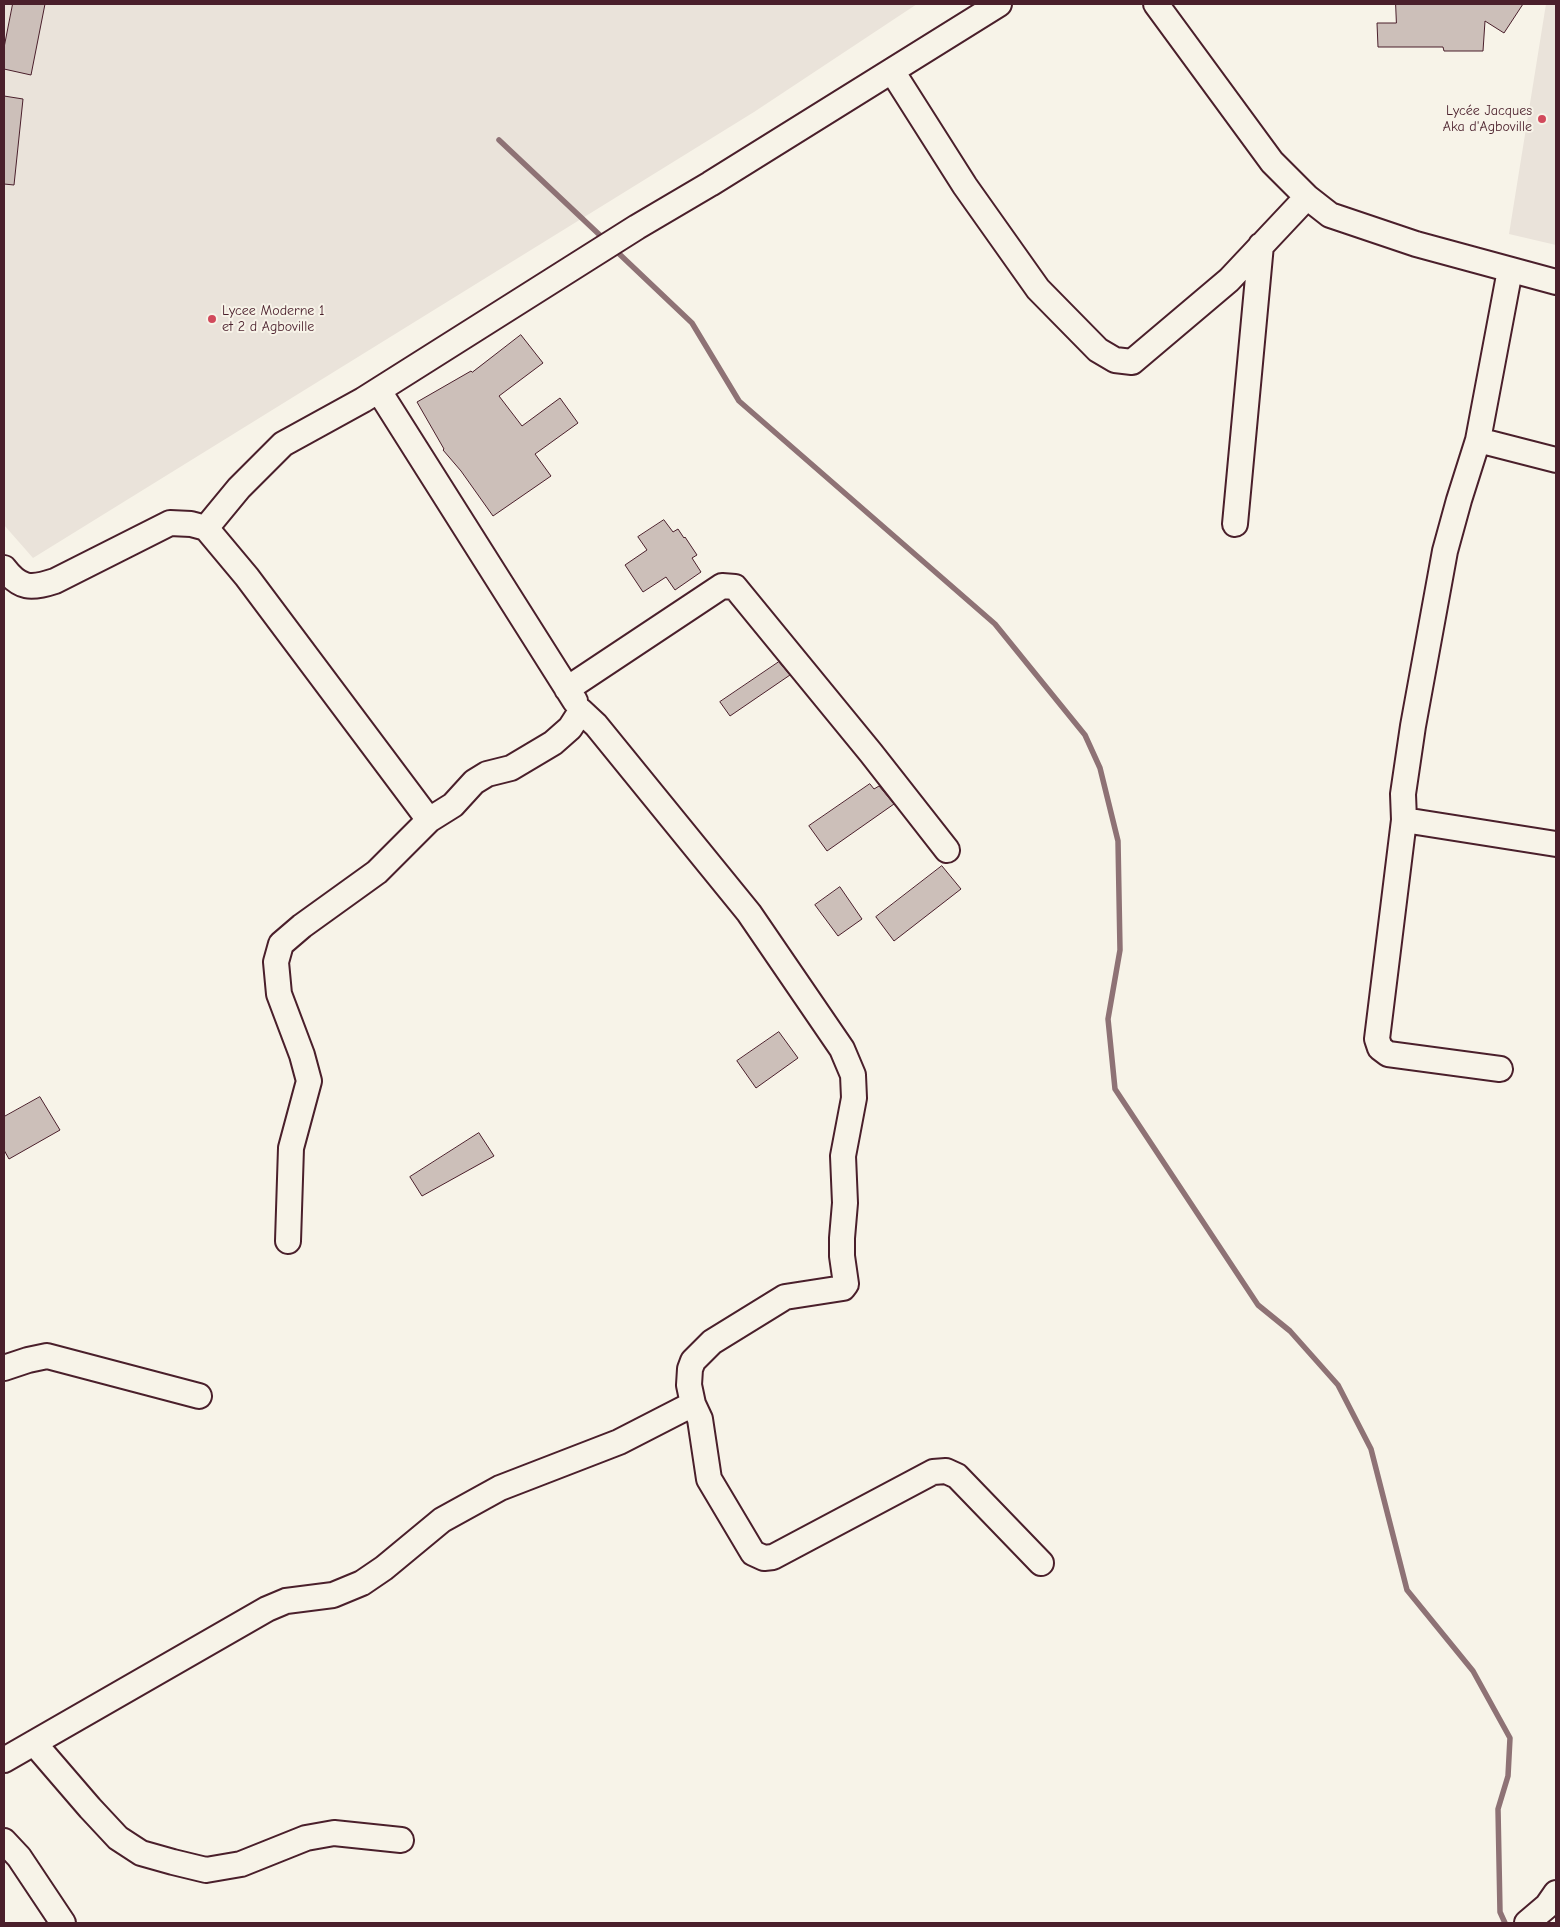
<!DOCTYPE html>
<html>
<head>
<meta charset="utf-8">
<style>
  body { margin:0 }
  #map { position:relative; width:1560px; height:1927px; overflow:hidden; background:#f7f3e8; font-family:"Comic Neue",sans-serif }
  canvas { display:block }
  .frame { position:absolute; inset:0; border:5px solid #4a1f2b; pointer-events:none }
</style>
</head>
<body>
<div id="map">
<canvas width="1560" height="1927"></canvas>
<div class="frame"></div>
</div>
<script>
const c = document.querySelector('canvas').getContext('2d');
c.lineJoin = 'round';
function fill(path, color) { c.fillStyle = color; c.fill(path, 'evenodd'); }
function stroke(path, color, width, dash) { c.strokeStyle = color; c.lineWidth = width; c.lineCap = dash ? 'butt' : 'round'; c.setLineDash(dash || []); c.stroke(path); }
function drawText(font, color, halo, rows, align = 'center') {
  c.font = font + ' "Comic Neue",sans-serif'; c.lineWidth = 4; c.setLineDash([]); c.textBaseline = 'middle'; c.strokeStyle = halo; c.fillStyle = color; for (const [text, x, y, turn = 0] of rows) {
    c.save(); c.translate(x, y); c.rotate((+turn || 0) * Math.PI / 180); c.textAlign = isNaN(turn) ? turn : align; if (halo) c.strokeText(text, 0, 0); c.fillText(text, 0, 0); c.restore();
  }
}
const built = new Path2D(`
  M 4,4 L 917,4 L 754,112 L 33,558 L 4,525 Z
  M 1546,4 L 1556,4 L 1556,245 L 1509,234 Z`);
const stream = new Path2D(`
  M 499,140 L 605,240
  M 613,248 L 692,323 L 739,401 L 995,624 L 1085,735 L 1100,768 L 1118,841 L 1120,950 L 1108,1019 L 1115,1089 L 1258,1305 L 1290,1331 L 1338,1385 L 1371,1449 L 1407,1590 L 1473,1671 L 1510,1738 L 1508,1776 L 1498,1809 L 1500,1912 L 1505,1923`);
const building = new Path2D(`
  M 13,4 L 45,4 L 31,75 L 4,69 L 4,48 Z
  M 1396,4 L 1523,4 L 1504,33 L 1485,21 L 1483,51 L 1444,51 L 1443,47 L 1378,47 L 1377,23 L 1396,23 Z
  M 4,96 L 23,99 L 14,185 L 4,184 Z
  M 521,335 L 543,363 L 499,396 L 522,426 L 560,398 L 578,423 L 535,454 L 551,476 L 493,516 L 461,471 L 443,450 L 444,449 L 417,402 L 471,371 L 472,372 Z
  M 664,520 L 673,532 L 678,529 L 684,538 L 685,537 L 697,555 L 692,558 L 701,572 L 675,590 L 666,577 L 643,592 L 625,565 L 647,550 L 638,537 Z
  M 779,662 L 790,675 L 730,716 L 720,702 Z
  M 870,784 L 874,789 L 879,786 L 894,804 L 827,851 L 809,826 Z
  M 942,866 L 961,889 L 894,941 L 876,917 Z
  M 840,887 L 862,919 L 838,936 L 815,905 Z
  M 779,1032 L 798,1058 L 756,1088 L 737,1061 Z
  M 40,1097 L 60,1130 L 9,1159 L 4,1150 L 4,1117 Z
  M 479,1133 L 494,1156 L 422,1196 L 410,1177 Z`);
const minor = new Path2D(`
  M 1156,4 L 1272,162 L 1307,197 L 1330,215 L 1416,244 L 1556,282
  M 892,71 L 965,186 L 1038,289 L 1098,350 L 1115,360 L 1132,362 L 1229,280 L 1307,197
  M 1510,270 L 1478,440 L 1459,500 L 1445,551 L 1413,726 L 1403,794 L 1404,820 L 1556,844
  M 379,391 L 575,701
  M 1478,440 L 1556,460
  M 1235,524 L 1261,245
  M 206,528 L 239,488 L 283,444 L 363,400 L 637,227 L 710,184 L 999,4
  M 4,568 C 20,589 31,589 55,581 L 170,523 L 191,524 L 206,528 L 247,577 L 429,820
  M 567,689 L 722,586 L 735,587 L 871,753 L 947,850
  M 1404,820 L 1377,1039 L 1380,1048 L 1388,1054 L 1500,1069
  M 4,1368 L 28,1360 L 47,1356 L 199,1396
  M 693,1404 L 700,1419 L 709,1479 L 753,1553 L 764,1558 L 773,1557 L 933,1472 L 946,1471 L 957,1476 L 1041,1563
  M 34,1743 L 90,1808 L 118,1838 L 141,1853 L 173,1862 L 206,1870 L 241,1864 L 306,1838 L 334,1833 L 401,1840
  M 4,1760 L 267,1609 L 286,1601 L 333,1595 L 362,1583 L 384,1568 L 442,1520 L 500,1488 L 619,1442 L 693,1404 L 689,1385 L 690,1369 L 693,1361 L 712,1342 L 785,1297 L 843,1288 L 846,1284 L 842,1256 L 842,1238 L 845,1203 L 843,1156 L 854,1098 L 853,1075 L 842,1049 L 749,913 L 596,725 L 581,711 L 570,728 L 553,743 L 511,768 L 487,774 L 474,782 L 453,805 L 429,820 L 377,872 L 302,926 L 281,944 L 276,962 L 279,994 L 302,1055 L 309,1081 L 291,1148 L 288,1241
  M 4,1841 L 19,1857 L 63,1923
  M 1527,1923 L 1547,1906 L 1556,1893`);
const markers = [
  [1542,119,5,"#d1495b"],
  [212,319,5,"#d1495b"]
];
const poiNames = [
  ["Lycée Jacques",1532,111],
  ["Aka d'Agboville",1532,127],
  ["Lycee Moderne 1",222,311,"left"],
  ["et 2 d Agboville",222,327,"left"]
];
fill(built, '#eae3da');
stroke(stream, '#8e7275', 5.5);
fill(building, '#ccbfb9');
stroke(building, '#4a1f2b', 1);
stroke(minor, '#4a1f2b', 28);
stroke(minor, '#f7f3e8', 24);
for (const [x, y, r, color] of markers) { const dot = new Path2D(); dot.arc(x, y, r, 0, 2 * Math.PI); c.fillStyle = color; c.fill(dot); stroke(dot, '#f7f3e8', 2); }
drawText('14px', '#4a1f2b', '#f7f3e8', poiNames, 'right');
</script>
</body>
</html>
